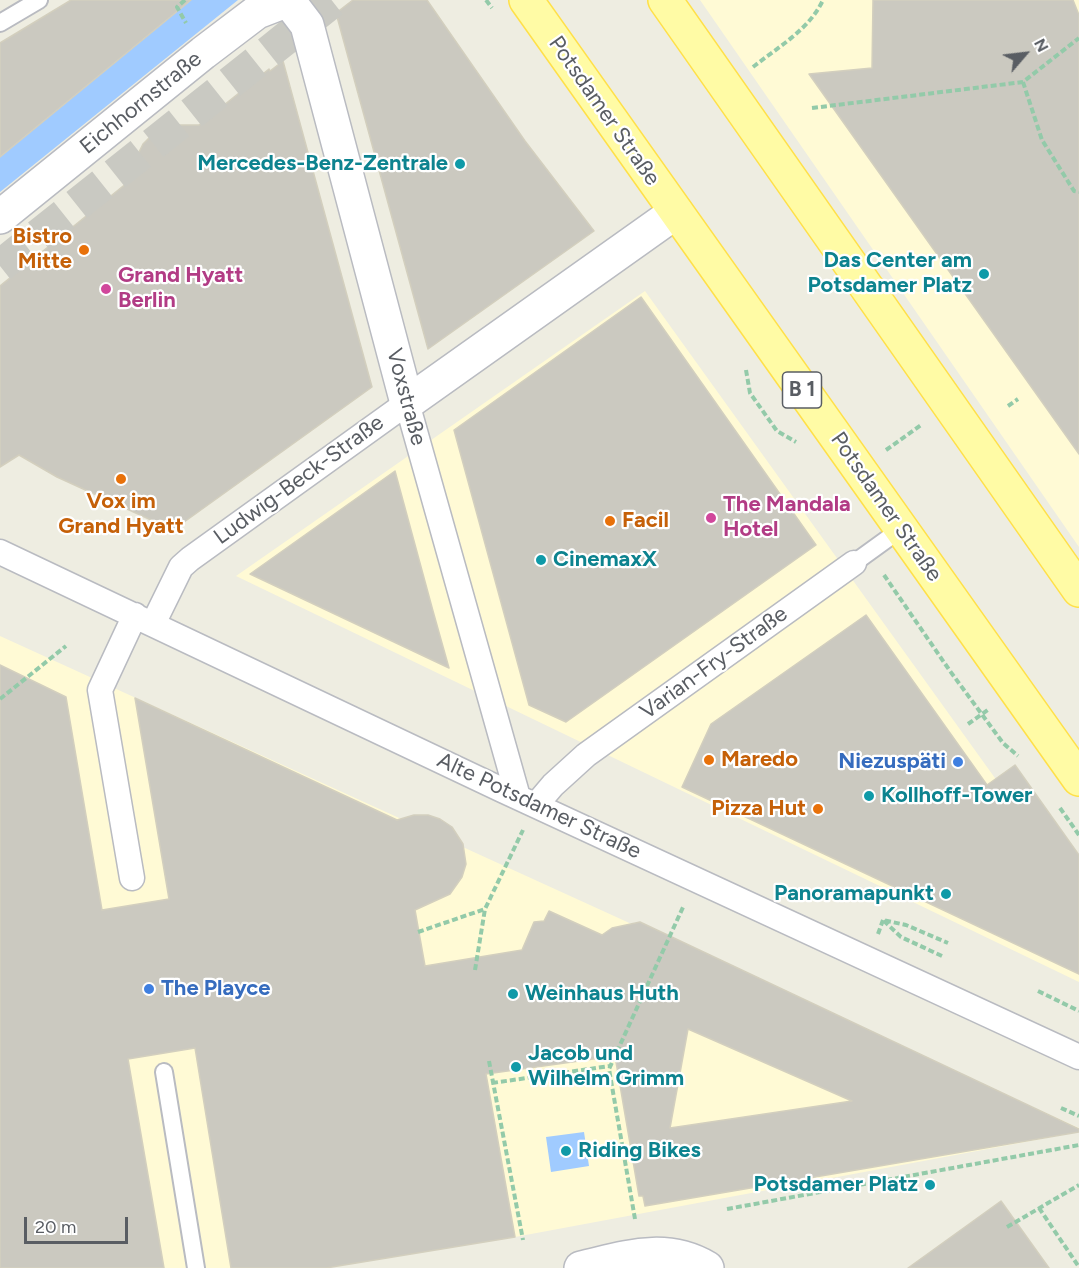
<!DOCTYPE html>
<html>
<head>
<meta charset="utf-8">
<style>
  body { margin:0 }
  #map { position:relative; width:1079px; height:1268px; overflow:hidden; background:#eeede1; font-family:Figtree,sans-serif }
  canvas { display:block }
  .north { position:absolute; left:995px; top:24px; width:60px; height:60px; -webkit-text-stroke:4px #fff; paint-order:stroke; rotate:62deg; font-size:16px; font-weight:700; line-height:24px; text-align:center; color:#595d63 }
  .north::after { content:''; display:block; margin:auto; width:21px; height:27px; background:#595d63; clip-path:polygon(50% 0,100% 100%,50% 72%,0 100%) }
  .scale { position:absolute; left:24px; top:1217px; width:104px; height:27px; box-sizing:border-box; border:3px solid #595d63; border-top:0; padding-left:8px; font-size:18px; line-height:21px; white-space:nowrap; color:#595d63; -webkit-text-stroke:4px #fff; paint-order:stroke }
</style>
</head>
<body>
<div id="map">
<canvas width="1079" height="1268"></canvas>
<div class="north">N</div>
<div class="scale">20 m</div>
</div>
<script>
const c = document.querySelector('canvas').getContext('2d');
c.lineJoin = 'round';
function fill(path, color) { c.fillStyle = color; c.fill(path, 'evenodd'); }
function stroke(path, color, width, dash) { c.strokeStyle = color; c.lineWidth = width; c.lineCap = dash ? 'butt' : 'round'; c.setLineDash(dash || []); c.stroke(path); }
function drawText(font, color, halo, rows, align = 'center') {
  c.font = font + ' Figtree,sans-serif'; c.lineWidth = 4.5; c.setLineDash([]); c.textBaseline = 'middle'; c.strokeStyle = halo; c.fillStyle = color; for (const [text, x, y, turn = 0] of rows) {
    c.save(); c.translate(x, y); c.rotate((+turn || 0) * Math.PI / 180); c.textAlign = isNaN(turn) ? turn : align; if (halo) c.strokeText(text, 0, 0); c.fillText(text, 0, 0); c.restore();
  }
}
const commercial = new Path2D(`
  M 700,0 L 1079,0 L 1079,547 Z
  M 645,291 L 1079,895 L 1079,982 L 236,576 Z
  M 0,636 L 1079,1128 L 1079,1132 L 515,1237 L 326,1268 L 0,1268 Z`);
const water = new Path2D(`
  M 191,0 L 238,0 L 0,192 L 0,157 Z
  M 584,1132 L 589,1166 L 551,1172 L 546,1137 Z`);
const building = new Path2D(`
  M 71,0 L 191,0 L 0,157 L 0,43 Z
  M 353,0 L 427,0 L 525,141 L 594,231 L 428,349 L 336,13 Z
  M 873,0 L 1073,0 L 1079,15 L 1079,454 L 809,74 L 872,68 Z
  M 283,61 L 372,387 L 173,530 L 57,477 L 19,455 L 0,467 L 0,286 L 133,178 L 133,168 L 137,156 L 143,144 L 152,135 L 164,129 L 177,125 L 199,125 L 269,69 L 270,71 Z
  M 641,297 L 816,545 L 566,722 L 529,705 L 454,430 Z
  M 395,471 L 433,611 L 449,668 L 250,574 Z
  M 866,615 L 987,785 L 1015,765 L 1079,855 L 1079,974 L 682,787 L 711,724 Z
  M 0,665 L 66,697 L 102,910 L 169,899 L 135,698 L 397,820 L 414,815 L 428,815 L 440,819 L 452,827 L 463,844 L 466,864 L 462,877 L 450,894 L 415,910 L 425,966 L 522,950 L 534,922 L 544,921 L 549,911 L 602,935 L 612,928 L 640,922 L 1079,1129 L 1079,1132 L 645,1206 L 643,1196 L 639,1196 L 615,1056 L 486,1074 L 515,1237 L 326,1268 L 231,1268 L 195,1048 L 128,1059 L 164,1268 L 0,1268 ZM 688,1029 L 852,1101 L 670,1128 Z
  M 1001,1201 L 1049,1268 L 908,1268 Z`);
const trunkTunnel = new Path2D(`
  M 0,266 L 334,0`);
const path = new Path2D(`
  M 185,0 L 177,7 L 186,23
  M 486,0 L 492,8
  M 753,67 C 778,47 809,30 823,0
  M 1023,82 L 1042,140 L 1074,191 L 1079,192
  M 812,108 L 1023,82 L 1079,38
  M 746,370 L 750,393 L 777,431 L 796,442
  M 1008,406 L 1018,399
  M 886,450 L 921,425
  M 884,575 L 950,671 L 1003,743 L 1018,756
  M 0,699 L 66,646
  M 968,724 L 989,709
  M 1060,808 L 1079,835
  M 418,932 L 485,909
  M 878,934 L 883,920
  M 942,956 L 901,937 L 883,920 L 906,925 L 948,943
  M 475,970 L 485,909 L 523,830
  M 1038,991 L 1079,1011
  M 489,1061 L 523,1240
  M 492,1083 L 610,1066
  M 1061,1108 L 1079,1116
  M 1039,1208 L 1079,1267
  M 727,1209 L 1079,1145
  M 635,1219 L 609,1069 L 684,905
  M 1007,1227 L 1079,1185`);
const service = new Path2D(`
  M 0,23 L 39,0
  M 854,563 L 901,529
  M 164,1072 L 196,1268`);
const pedestrian = new Path2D(`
  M 0,552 L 502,790 L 1079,1057
  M 153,624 L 181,567 L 190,559 L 407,403 L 518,797
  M 536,805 L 553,785 L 586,755 L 854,563
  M 132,878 L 100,690 L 135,615`);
const minor = new Path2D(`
  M 288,0 L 307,25 L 407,403 L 676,212
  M 0,217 L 203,53 L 257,12 L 288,0
  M 581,1268 C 625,1258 665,1243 707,1268`);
const primary = new Path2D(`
  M 526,0 L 1079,779
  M 665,0 L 1079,590`);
const markers = [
  [460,164,6,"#0f9aa8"],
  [84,250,6,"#e8710a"],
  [984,274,6,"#0f9aa8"],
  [106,289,6,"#d1479c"],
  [121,479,6,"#e8710a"],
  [711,518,6,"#d1479c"],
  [610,521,6,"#e8710a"],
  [541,560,6,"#0f9aa8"],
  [709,760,6,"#e8710a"],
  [958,762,6,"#3f7fe0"],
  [869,796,6,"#0f9aa8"],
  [818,809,6,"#e8710a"],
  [946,894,6,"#0f9aa8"],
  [149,989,6,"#3f7fe0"],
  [513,994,6,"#0f9aa8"],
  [516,1067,6,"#0f9aa8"],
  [566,1151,6,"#0f9aa8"],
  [930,1185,6,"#0f9aa8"]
];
const shields = [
  [802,390,39]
];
const shieldNames = [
  ["B 1",802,390]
];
const streetNames = [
  ["Eichhornstraße",141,103,-39],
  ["Potsdamer Straße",604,111,55],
  ["Voxstraße",406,397,75],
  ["Ludwig-Beck-Straße",299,480,-36],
  ["Potsdamer Straße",886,507,55],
  ["Varian-Fry-Straße",714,663,-36],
  ["Alte Potsdamer Straße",539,806,25]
];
const cultureNames = [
  ["Mercedes-Benz-Zentrale",448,164,"right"],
  ["Das Center am",972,261,"right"],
  ["Potsdamer Platz",972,286,"right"],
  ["CinemaxX",553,560],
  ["Kollhoff-Tower",881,796],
  ["Panoramapunkt",934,894,"right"],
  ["Weinhaus Huth",525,994],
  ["Jacob und",528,1054],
  ["Wilhelm Grimm",528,1079],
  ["Riding Bikes",578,1151],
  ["Potsdamer Platz",918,1185,"right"]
];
const foodNames = [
  ["Bistro",72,237],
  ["Mitte",72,262],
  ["Vox im",121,502,"center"],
  ["Grand Hyatt",121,527,"center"],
  ["Facil",622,521,"left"],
  ["Maredo",721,760,"left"],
  ["Pizza Hut",806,809]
];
const hotelNames = [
  ["Grand Hyatt",118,276],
  ["Berlin",118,301],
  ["The Mandala",723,505],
  ["Hotel",723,530]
];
const shopNames = [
  ["Niezuspäti",946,762],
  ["The Playce",161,989,"left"]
];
fill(commercial, '#fffad5');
fill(water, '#a0cbff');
fill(building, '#cbc9c0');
stroke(building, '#d3cfbe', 1.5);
stroke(trunkTunnel, '#c9c9c2', 33, [33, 16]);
stroke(service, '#b9bbc1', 20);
stroke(pedestrian, '#b9bbc1', 27);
stroke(minor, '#b9bbc1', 36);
stroke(primary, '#ffe049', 36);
stroke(path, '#93caa9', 4, [6, 3]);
stroke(service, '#fff', 16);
stroke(pedestrian, '#fff', 24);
stroke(minor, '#fff', 33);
stroke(primary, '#fffba5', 33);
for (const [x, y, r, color] of markers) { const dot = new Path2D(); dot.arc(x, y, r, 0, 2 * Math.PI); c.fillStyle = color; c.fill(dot); stroke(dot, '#fff', 2); }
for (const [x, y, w] of shields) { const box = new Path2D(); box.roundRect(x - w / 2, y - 18, w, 36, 4.5); c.fillStyle = '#fff'; c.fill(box); stroke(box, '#595d63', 1.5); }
drawText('bold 21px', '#595d63', null, shieldNames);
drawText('22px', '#595d63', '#fff', streetNames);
drawText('bold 22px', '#0d838f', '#fff', cultureNames, 'left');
drawText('bold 22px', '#c56008', '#fff', foodNames, 'right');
drawText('bold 22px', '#b23c85', '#fff', hotelNames, 'left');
drawText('bold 22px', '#366cbe', '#fff', shopNames, 'right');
</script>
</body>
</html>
